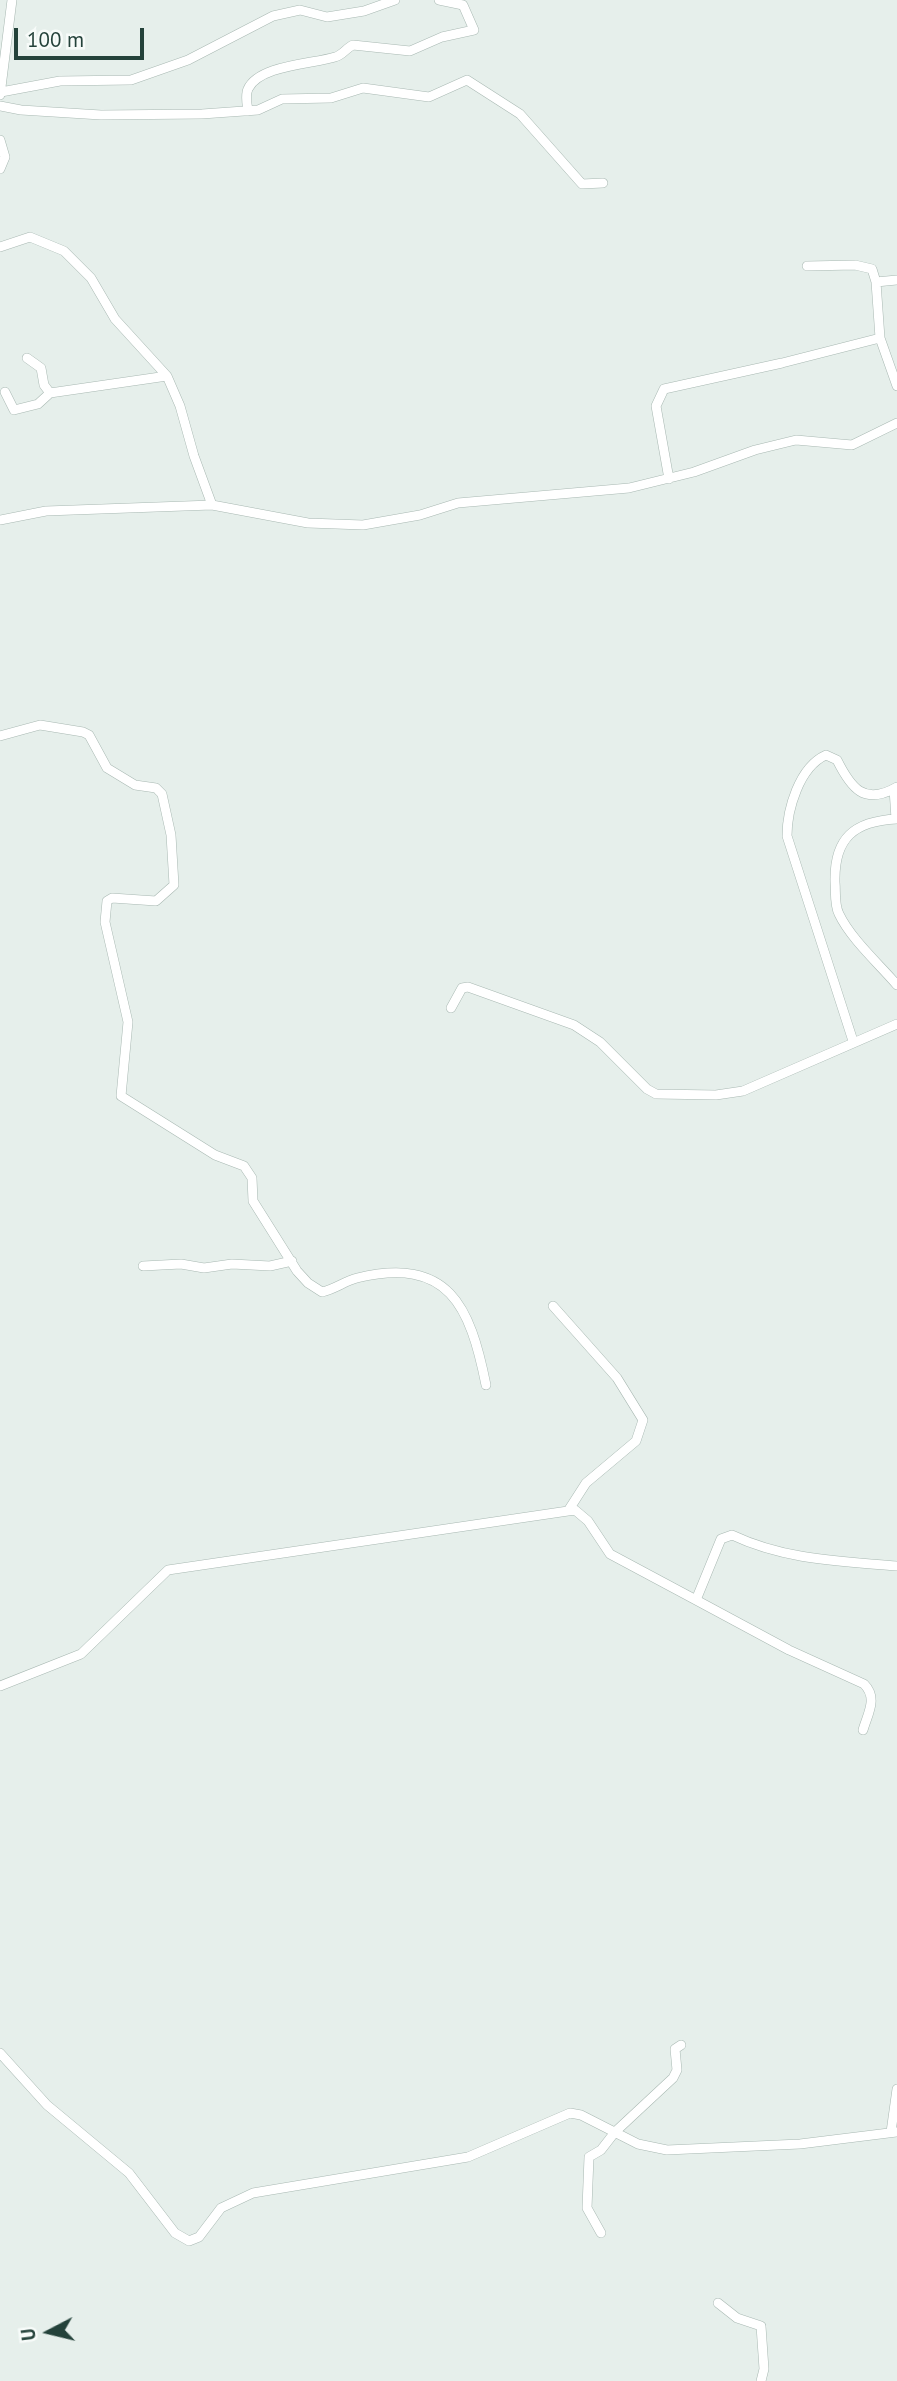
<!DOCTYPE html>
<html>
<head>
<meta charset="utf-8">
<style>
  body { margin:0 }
  #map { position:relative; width:897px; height:2381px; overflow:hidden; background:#e6efeb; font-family:"PT Sans",sans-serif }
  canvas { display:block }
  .north { position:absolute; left:14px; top:2297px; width:70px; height:70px; -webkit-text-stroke:5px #f7fbf9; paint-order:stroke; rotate:263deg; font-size:19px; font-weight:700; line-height:28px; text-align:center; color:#24423a }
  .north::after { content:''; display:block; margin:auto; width:24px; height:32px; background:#24423a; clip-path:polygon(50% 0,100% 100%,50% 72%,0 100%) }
  .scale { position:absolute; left:14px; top:28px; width:130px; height:32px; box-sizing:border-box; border:4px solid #24423a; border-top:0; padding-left:9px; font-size:21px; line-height:24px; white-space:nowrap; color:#24423a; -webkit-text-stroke:5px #f7fbf9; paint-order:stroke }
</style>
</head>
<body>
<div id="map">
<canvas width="897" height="2381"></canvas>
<div class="north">U</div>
<div class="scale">100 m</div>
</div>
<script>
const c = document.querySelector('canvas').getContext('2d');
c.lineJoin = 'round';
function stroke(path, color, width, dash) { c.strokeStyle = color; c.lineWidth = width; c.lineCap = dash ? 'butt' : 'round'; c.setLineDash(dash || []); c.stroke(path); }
const street = new Path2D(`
  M 1,92 L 60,81 L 131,80 L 188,60 L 273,16 L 300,10 L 327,17 L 364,11 L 395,0
  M 0,95 L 12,0
  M 0,106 L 21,110 L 101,115 L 202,114 L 258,110 L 282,99 L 331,98 L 363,88 L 429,97 L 467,80 L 520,114 L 582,184 L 603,183
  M 248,111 C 247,104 245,95 248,89 C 259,65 313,64 335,57 C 343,55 346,48 353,45 L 410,51 L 442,37 L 474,30 L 463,5 L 439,0
  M 0,140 L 5,157 L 0,169
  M 0,247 L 30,237 L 64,251 L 91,278 L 115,319 L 167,376
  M 807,266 L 855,265 L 872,269 L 876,282 L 880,338 L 897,386
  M 876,282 L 897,280
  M 27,358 L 41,368 L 44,385 L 50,393 L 167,376 L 180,406 L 194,456 L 212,505
  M 5,392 L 14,410 L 38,404 L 50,393
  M 669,479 L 656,406 L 664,389 L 782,363 L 880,338
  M 0,520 L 46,511 L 212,505 L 308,523 L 363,525 L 420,515 L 458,503 L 629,488 L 694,472 L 755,450 L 796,440 L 852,445 L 897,423
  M 0,736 L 40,725 L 83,732 L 89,735 L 107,768 L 135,785 L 156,788 L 162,794 L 171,835 L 174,885 L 156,901 L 112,898 L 107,901 L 105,922 L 128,1022 L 121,1096 L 215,1155 L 244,1166 L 252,1178 L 253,1201 L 297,1271 L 308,1283 L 322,1292 C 335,1289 345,1281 357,1278 C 449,1256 470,1306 486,1385
  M 894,789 L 896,819
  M 897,819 C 854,821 834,838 835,882 C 836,892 834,904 839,914 C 851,939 878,963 897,985
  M 451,1008 L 462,988 L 468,987 L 574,1025 L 600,1042 L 647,1089 L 656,1094 L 716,1095 L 743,1091 L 897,1024
  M 853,1041 L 787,836 C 787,810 799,767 826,755 L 837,760 C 851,788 864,806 897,787
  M 143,1266 L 181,1264 L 204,1268 L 232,1264 L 270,1266 L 292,1261
  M 553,1306 L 617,1378 L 643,1420 L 636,1441 L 586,1483 L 568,1511
  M 696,1600 L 789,1650 L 864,1684 C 878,1698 868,1713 863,1730
  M 0,1686 L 81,1654 L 168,1570 L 568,1511 L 575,1510 L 588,1521 L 610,1554 L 696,1600 L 721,1539 L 732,1535 C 785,1560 839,1561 897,1566
  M 0,2053 L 47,2105 L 129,2173 L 175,2233 L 189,2241 L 199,2237 L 221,2208 L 253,2193 L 468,2157 L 570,2113 L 581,2115 L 638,2144 L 667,2150 L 800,2144 L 897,2132
  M 891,2132 L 897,2089
  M 601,2233 L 587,2208 L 589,2157 L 601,2150 L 615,2132 L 673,2078 L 677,2070 L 675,2049 L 681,2045
  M 718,2303 L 737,2318 L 761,2326 L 764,2369 L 761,2381`);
stroke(street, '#a8b8b2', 10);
stroke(street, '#fff', 9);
</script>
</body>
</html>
